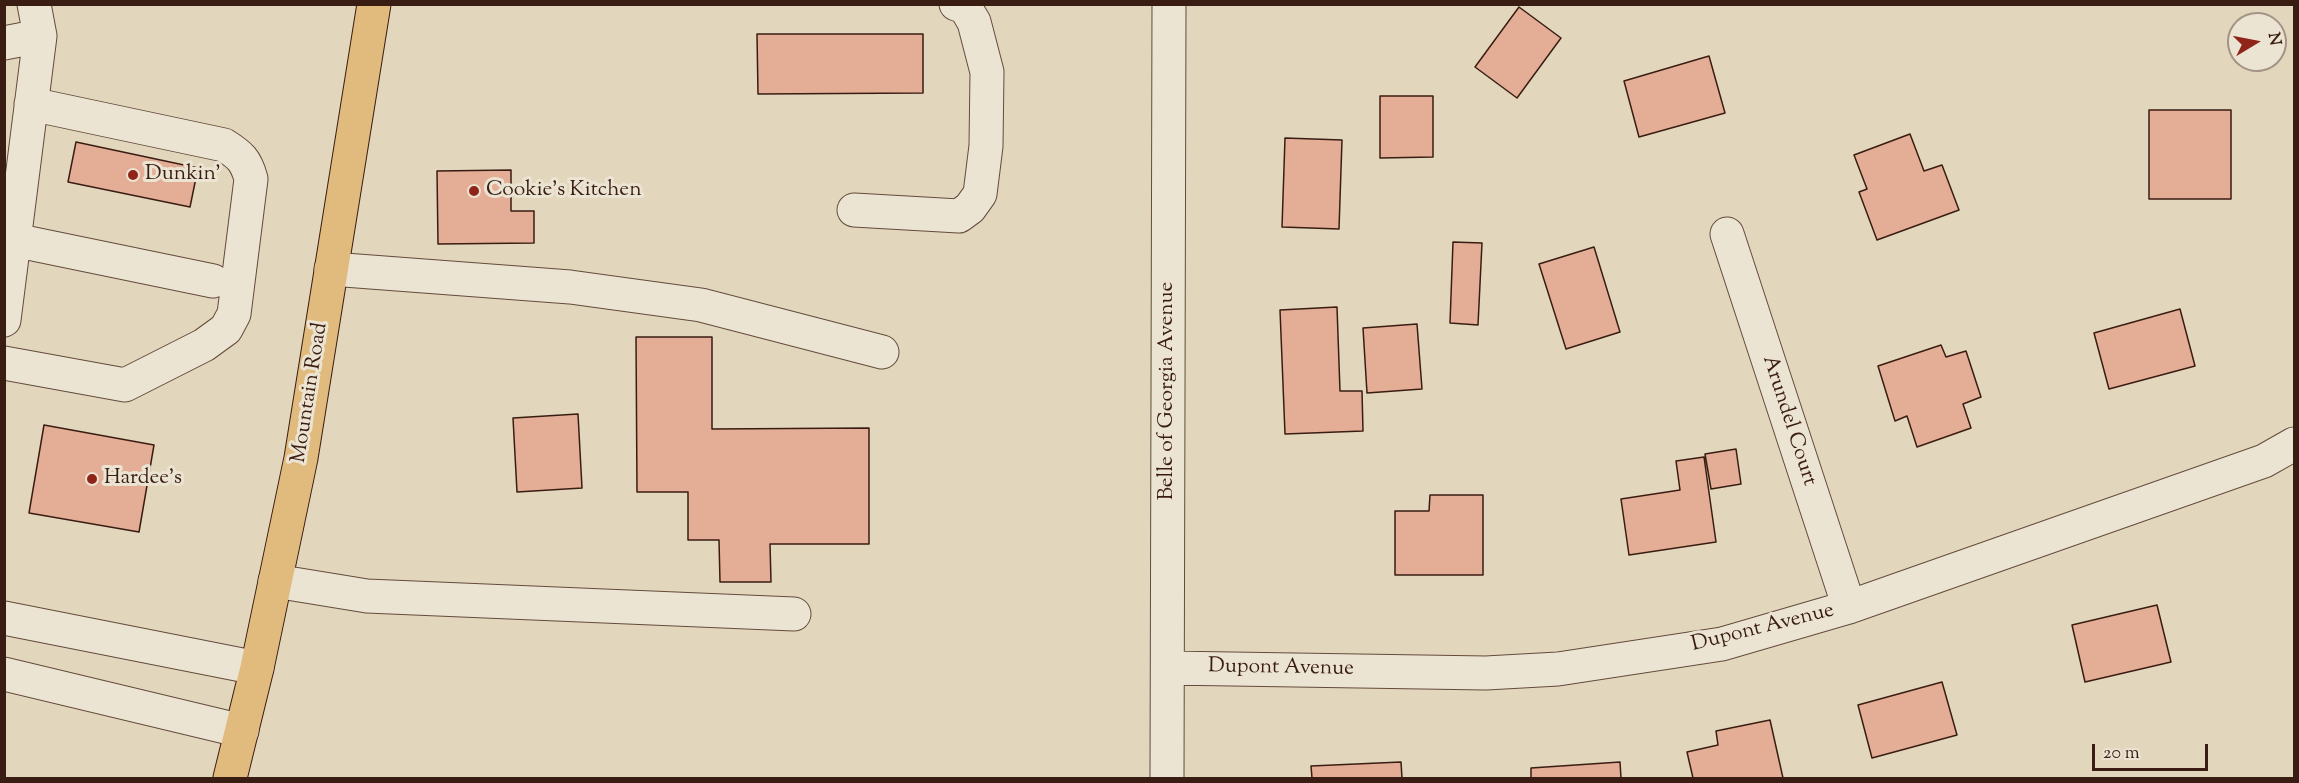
<!DOCTYPE html>
<html>
<head>
<meta charset="utf-8">
<style>
  body { margin:0 }
  #map { position:relative; width:2299px; height:783px; overflow:hidden; background:#e2d6bc; font-family:"Sorts Mill Goudy",serif }
  canvas { display:block }
  .frame { position:absolute; inset:0; border:6px solid #3a1d12; pointer-events:none }
  .north { position:absolute; left:2227px; top:12px; width:60px; height:60px; box-sizing:border-box; background:#ece4d3; border:2px solid #a59486; border-radius:50%; rotate:80deg; font-size:16px; font-weight:700; line-height:24px; text-align:center; color:#3a1d12 }
  .north::after { content:''; display:block; margin:auto; width:21px; height:27px; background:#8f2418; clip-path:polygon(50% 0,100% 100%,50% 72%,0 100%) }
  .scale { position:absolute; left:2092px; top:744px; width:116px; height:27px; box-sizing:border-box; border:3px solid #3a1d12; border-top:0; padding-left:8px; font-size:18px; line-height:21px; white-space:nowrap; color:#3a1d12; -webkit-text-stroke:4px #ece4d3; paint-order:stroke }
</style>
</head>
<body>
<div id="map">
<canvas width="2299" height="783"></canvas>
<div class="frame"></div>
<div class="north">N</div>
<div class="scale">20 m</div>
</div>
<script>
const c = document.querySelector('canvas').getContext('2d');
c.lineJoin = 'round';
function fill(path, color) { c.fillStyle = color; c.fill(path, 'evenodd'); }
function stroke(path, color, width, dash) { c.strokeStyle = color; c.lineWidth = width; c.lineCap = dash ? 'butt' : 'round'; c.setLineDash(dash || []); c.stroke(path); }
function drawText(font, color, halo, rows, align = 'center') {
  c.font = font + ' "Sorts Mill Goudy",serif'; c.lineWidth = 6; c.setLineDash([]); c.textBaseline = 'middle'; c.strokeStyle = halo; c.fillStyle = color; for (const [text, x, y, turn = 0] of rows) {
    c.save(); c.translate(x, y); c.rotate((+turn || 0) * Math.PI / 180); c.textAlign = isNaN(turn) ? turn : align; if (halo) c.strokeText(text, 0, 0); c.fillText(text, 0, 0); c.restore();
  }
}
const building = new Path2D(`
  M 1519,7 L 1561,38 L 1517,98 L 1475,67 Z
  M 757,34 L 923,34 L 923,93 L 758,94 Z
  M 1709,56 L 1725,113 L 1639,137 L 1624,81 Z
  M 1380,96 L 1433,96 L 1433,157 L 1380,158 Z
  M 2149,110 L 2231,110 L 2231,199 L 2149,199 Z
  M 1910,134 L 1924,171 L 1942,165 L 1959,210 L 1877,240 L 1859,192 L 1867,189 L 1854,155 Z
  M 1285,138 L 1342,140 L 1339,229 L 1282,227 Z
  M 76,142 L 198,168 L 190,207 L 68,182 Z
  M 511,170 L 511,211 L 534,211 L 534,243 L 438,244 L 437,171 Z
  M 1453,242 L 1482,243 L 1478,325 L 1450,323 Z
  M 1594,247 L 1620,332 L 1566,349 L 1539,264 Z
  M 1337,307 L 1340,391 L 1362,391 L 1363,431 L 1285,434 L 1280,310 Z
  M 2180,309 L 2195,366 L 2109,389 L 2094,333 Z
  M 1417,324 L 1422,389 L 1367,393 L 1363,328 Z
  M 636,337 L 712,337 L 712,429 L 869,428 L 869,544 L 770,544 L 771,582 L 720,582 L 719,540 L 688,540 L 688,492 L 637,492 Z
  M 1941,345 L 1946,357 L 1966,351 L 1981,397 L 1963,404 L 1971,428 L 1917,447 L 1907,416 L 1895,421 L 1878,366 Z
  M 578,414 L 582,488 L 517,492 L 513,418 Z
  M 44,425 L 154,445 L 139,532 L 29,513 Z
  M 1736,449 L 1741,484 L 1711,489 L 1705,454 Z
  M 1704,457 L 1716,542 L 1629,555 L 1621,499 L 1680,490 L 1676,461 Z
  M 1430,495 L 1483,495 L 1483,575 L 1395,575 L 1395,511 L 1429,511 Z
  M 2157,605 L 2171,662 L 2085,682 L 2072,625 Z
  M 1942,682 L 1957,735 L 1872,758 L 1858,705 Z
  M 1770,720 L 1783,778 L 1693,778 L 1687,752 L 1718,745 L 1716,731 Z
  M 1401,762 L 1402,778 L 1312,778 L 1311,766 Z
  M 1620,762 L 1621,778 L 1531,778 L 1531,768 Z`);
const minor = new Path2D(`
  M 4,43 L 40,36
  M 854,210 L 959,216 L 970,208 L 980,194 L 986,146 L 987,72 L 974,22 L 965,7 L 956,4
  M 1727,234 L 1849,607
  M 14,240 L 213,281
  M 331,269 L 570,287 L 701,305 L 882,352
  M 4,320 L 40,36 L 34,4
  M 4,363 L 125,385 L 204,345 L 226,329 L 234,314 L 251,179 C 246,160 240,155 224,145 L 31,104
  M 275,581 L 367,596 L 794,614
  M 4,618 L 257,668
  M 1168,668 L 1486,673 L 1558,669 L 1722,644 L 1849,607 L 2264,461 L 2294,444
  M 4,674 L 242,731
  M 1167,778 L 1169,4`);
const major = new Path2D(`
  M 230,778 L 257,668 L 301,458 L 374,4`);
const markers = [
  [133,175,6,"#8f2418"],
  [474,191,6,"#8f2418"],
  [92,479,6,"#8f2418"]
];
const poiNames = [
  ["Dunkin'",145,175],
  ["Cookie's Kitchen",486,191],
  ["Hardee's",104,479]
];
const streetNames = [
  ["Belle of Georgia Avenue",1168,391,-90],
  ["Mountain Road",311,393,-81],
  ["Arundel Court",1788,421,72],
  ["Dupont Avenue",1763,629,-14],
  ["Dupont Avenue",1281,669,1]
];
fill(building, '#e3ad96');
stroke(building, '#3a1d12', 1.5);
stroke(minor, '#644b3c', 35);
stroke(major, '#3a1d12', 35);
stroke(minor, '#ece4d3', 33);
stroke(major, '#e1bb7e', 33);
for (const [x, y, r, color] of markers) { const dot = new Path2D(); dot.arc(x, y, r, 0, 2 * Math.PI); c.fillStyle = color; c.fill(dot); stroke(dot, '#ece4d3', 2); }
drawText('21px', '#3a1d12', '#ece4d3', poiNames, 'left');
drawText('21px', '#3a1d12', '#ece4d3', streetNames);
</script>
</body>
</html>
